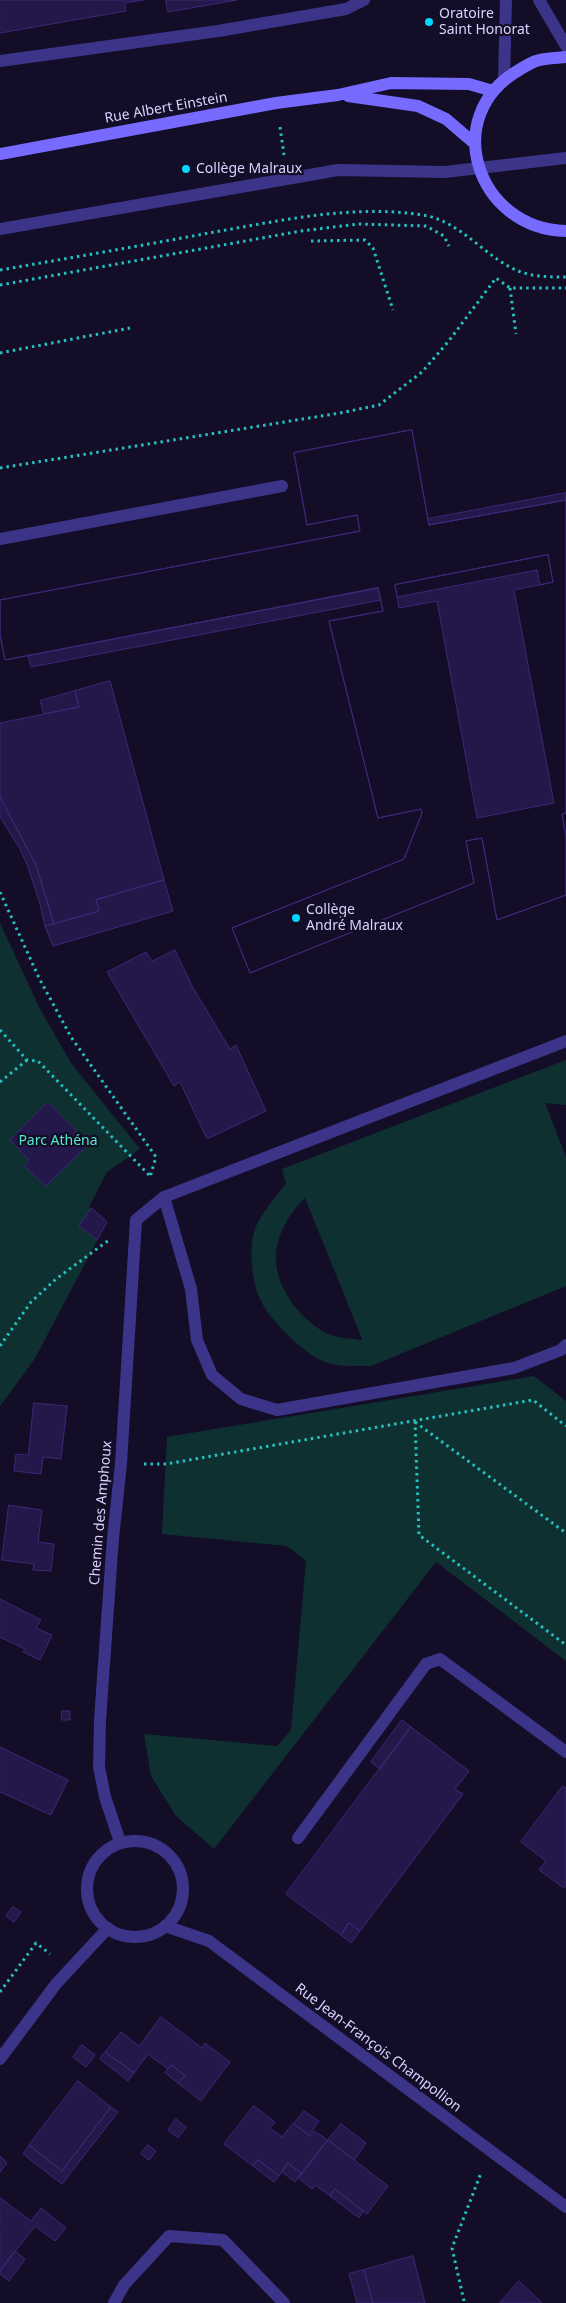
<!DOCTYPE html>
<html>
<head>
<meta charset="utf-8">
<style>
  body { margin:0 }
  canvas { display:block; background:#130d27 }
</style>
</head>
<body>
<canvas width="566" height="2303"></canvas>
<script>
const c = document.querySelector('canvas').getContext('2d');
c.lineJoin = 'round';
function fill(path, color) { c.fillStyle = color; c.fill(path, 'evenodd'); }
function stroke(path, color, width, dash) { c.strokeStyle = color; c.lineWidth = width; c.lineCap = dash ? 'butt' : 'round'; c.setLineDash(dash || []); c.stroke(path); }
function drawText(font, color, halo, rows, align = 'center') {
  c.font = font + ' "Noto Sans",sans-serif'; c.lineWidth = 4.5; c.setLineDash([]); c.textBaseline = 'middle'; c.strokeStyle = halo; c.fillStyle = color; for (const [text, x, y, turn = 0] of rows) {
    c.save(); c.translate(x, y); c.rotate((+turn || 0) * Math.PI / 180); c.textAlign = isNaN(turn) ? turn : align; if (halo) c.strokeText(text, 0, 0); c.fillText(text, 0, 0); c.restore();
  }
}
const green = new Path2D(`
  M 0,923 L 40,1009 L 71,1063 L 140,1149 L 107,1172 L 89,1207 L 107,1222 L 34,1360 L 0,1406 Z
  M 566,1060 L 566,1105 L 545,1103 L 566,1157 L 566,1286 L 371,1366 C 356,1366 339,1367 325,1362 C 304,1354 269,1320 260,1299 C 252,1283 249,1249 254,1232 C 260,1214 275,1198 286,1184 L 282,1169 ZM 305,1198 L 362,1339 L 361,1340 C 352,1338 340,1339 331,1335 C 304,1324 278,1292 276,1262 C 274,1239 289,1213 305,1198 Z
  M 534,1376 L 566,1401 L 566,1661 L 436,1562 L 214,1849 L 176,1816 L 151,1776 L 144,1734 L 277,1746 L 291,1730 L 306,1561 L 287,1546 L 162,1534 L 167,1437 Z`);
const building = new Path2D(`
  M 0,0 L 144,0 L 125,3 L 126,11 L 0,33 Z
  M 166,0 L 237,0 L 168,12 Z
  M 412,430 L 429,525 L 566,500 L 566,813 L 562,814 L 566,837 L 566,895 L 497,920 L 482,838 L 466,841 L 474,883 L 250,973 L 232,928 L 404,859 L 422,813 L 421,809 L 378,818 L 329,621 L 383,611 L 378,588 L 5,660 L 0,635 L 0,600 L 360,531 L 357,515 L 307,525 L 294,453 ZM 548,555 L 553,582 L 514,590 L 554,803 L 477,818 L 437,601 L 399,608 L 395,585 Z
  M 412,430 L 429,525 L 566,500 L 566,813 L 562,814 L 566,837 L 566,895 L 497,920 L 482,838 L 466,841 L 474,883 L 250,973 L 232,928 L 404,859 L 422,813 L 421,809 L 378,818 L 329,621 L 383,611 L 378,588 L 5,660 L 0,635 L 0,600 L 360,531 L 357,515 L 307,525 L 294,453 Z
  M 566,493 L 566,500 L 429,525 L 428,519 Z
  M 548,555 L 553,582 L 540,585 L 537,570 L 397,597 L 395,585 Z
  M 378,588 L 381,600 L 31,667 L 28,656 Z
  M 110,681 L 164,880 L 96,900 L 99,911 L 54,924 L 36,865 L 0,797 L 0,723 L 79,707 L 75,691 Z
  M 75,691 L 79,707 L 44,714 L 40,701 Z
  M 0,797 L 36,865 L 54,924 L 45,926 L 40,904 L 28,867 L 20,849 L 0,817 Z
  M 164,880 L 173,911 L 53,946 L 45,926 L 99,911 L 96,900 Z
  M 175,950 L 192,986 L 230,1049 L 236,1045 L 266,1111 L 207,1139 L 180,1082 L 174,1086 L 107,972 L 146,952 L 152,961 Z
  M 48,1102 L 89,1144 L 46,1186 L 24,1166 L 29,1160 L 10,1140 Z
  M 92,1208 L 107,1222 L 97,1240 L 79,1226 Z
  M 34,1403 L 67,1406 L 61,1459 L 43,1457 L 41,1474 L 14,1471 L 16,1454 L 28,1455 Z
  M 9,1505 L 42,1510 L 38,1542 L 54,1544 L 51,1571 L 33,1570 L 34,1564 L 2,1560 Z
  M 0,1599 L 41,1620 L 36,1628 L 52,1635 L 40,1660 L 23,1652 L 25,1649 L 0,1637 Z
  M 62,1711 L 70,1711 L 70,1720 L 62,1720 Z
  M 402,1720 L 411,1727 L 380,1769 L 371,1762 Z
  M 411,1727 L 469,1771 L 455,1789 L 463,1794 L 360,1931 L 349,1923 L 341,1935 L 286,1894 Z
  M 0,1747 L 68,1780 L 51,1815 L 0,1792 Z
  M 563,1786 L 566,1788 L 566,1885 L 564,1888 L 539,1870 L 546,1861 L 521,1842 Z
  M 13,1907 L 21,1912 L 14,1922 L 6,1916 Z
  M 349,1923 L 360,1931 L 351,1943 L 341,1935 Z
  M 161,2017 L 202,2048 L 205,2043 L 230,2062 L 201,2101 L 178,2083 L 185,2076 L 172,2065 L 168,2069 L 148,2054 L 134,2073 L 105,2052 L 121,2032 L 139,2046 Z
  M 82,2045 L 95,2055 L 86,2067 L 73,2057 Z
  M 105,2052 L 134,2073 L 128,2081 L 100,2059 Z
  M 172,2065 L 185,2076 L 178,2083 L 165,2073 Z
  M 78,2081 L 111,2107 L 62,2171 L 29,2145 Z
  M 254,2106 L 275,2122 L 270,2128 L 282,2137 L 293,2123 L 310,2136 L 314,2131 L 328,2140 L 302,2174 L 288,2163 L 279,2176 L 258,2160 L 253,2166 L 224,2144 Z
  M 111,2107 L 118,2112 L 62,2184 L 23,2154 L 29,2145 L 62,2171 Z
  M 304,2111 L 319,2121 L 309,2135 L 294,2124 Z
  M 176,2119 L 186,2127 L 178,2138 L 168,2130 Z
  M 341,2124 L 366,2143 L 354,2160 L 328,2140 Z
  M 328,2140 L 388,2186 L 367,2214 L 335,2189 L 330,2196 L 315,2185 L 312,2189 L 298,2178 Z
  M 148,2145 L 156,2151 L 149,2160 L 141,2154 Z
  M 0,2156 L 7,2163 L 0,2172 Z
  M 258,2160 L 279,2176 L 274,2182 L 253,2166 Z
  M 288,2163 L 302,2174 L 295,2182 L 282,2172 Z
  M 335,2189 L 363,2211 L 359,2218 L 330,2196 Z
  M 0,2198 L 31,2221 L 41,2208 L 66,2228 L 55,2241 L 35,2226 L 0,2271 Z
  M 15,2251 L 25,2259 L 9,2281 L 0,2274 L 0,2271 Z
  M 413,2256 L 425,2303 L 373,2303 L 364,2270 Z
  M 364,2270 L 373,2303 L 357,2303 L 349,2274 Z
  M 519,2281 L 542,2303 L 500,2303 Z`);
const path = new Path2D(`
  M 280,127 L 284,155
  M 311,241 L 365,240 L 373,248 L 393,310
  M 0,270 C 70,258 139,246 209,233 C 279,221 352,204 423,215 C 463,222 487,260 521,272 C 535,277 551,277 566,277
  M 0,285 L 301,231 L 358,224 L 426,226 L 444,236 L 449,246
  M 510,288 L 516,334
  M 0,353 L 130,328
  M 0,468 L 340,413 L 379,405 L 422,372 L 448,342 L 496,278 L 510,288 L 566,288
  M 0,892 L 39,978 L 71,1037 L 156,1157 L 150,1177
  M 0,1030 L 27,1060 L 38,1061 L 150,1176
  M 0,1082 L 27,1060
  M 0,1346 L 31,1302 L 56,1279 L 109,1240
  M 415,1421 L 419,1535 L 566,1645
  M 415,1422 L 566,1533
  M 144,1464 L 166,1464 L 533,1400 L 566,1426
  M 0,1992 L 36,1943 L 50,1954
  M 464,2301 L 452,2248 L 481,2173`);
const lane = new Path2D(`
  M 0,61 L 218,31 L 346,9 L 364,0
  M 0,229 L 338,170 L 445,172 L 566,158
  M 0,539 L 282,486
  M 566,1041 L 164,1197 L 191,1289 L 197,1340 L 212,1375 L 241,1399 L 277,1410 L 514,1368 L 561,1350 L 566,1345
  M 298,1838 L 426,1664 L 440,1659 L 566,1752
  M 114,2303 L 124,2285 L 169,2236 L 223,2240 L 284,2303`);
const street = new Path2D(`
  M 539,0 L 566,46
  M 504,79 L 506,0
  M87 1889a48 48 0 1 1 96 0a48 48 0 1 1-96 0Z
  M 120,1842 L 105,1797 L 99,1767 L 100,1720 L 113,1538 L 121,1464 L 136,1220 L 164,1197
  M 165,1926 L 209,1941 L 566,2207
  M 0,2059 L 56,1984 L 108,1928`);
const secondary = new Path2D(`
  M 566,57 C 557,58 544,58 536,61 C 530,63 524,67 519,70 C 439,116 477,229 566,231
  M 348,96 L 418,106 L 446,119 L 474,143
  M 0,154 L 276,103 L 338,95 L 391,83 L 469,84 L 493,91`);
const markers = [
  [429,22,5,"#00d6fe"],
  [186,169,5,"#00d6fe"],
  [296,918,5,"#00d6fe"]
];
const poiNames = [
  ["Oratoire",439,14],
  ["Saint Honorat",439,30],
  ["Collège Malraux",196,169],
  ["Collège",306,910],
  ["André Malraux",306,926]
];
const streetNames = [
  ["Rue Albert Einstein",166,108,-10],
  ["Chemin des Amphoux",101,1513,-85],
  ["Rue Jean-François Champollion",378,2048,37]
];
const parkNames = [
  ["Parc Athéna",58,1141]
];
fill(green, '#0f3031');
fill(building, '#241749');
stroke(building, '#3c2877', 1);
stroke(path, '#25c1c0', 3, [2.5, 4]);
stroke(lane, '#3c3489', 12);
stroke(street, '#3c3489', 12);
stroke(secondary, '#766aff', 12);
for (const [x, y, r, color] of markers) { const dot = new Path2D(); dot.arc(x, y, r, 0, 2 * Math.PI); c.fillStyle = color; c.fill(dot); stroke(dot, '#130d27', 2); }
drawText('14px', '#dad3ff', '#130d27', poiNames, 'left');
drawText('14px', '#dad3ff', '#130d27', streetNames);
drawText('14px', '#54e9cc', '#130d27', parkNames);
</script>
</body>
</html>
